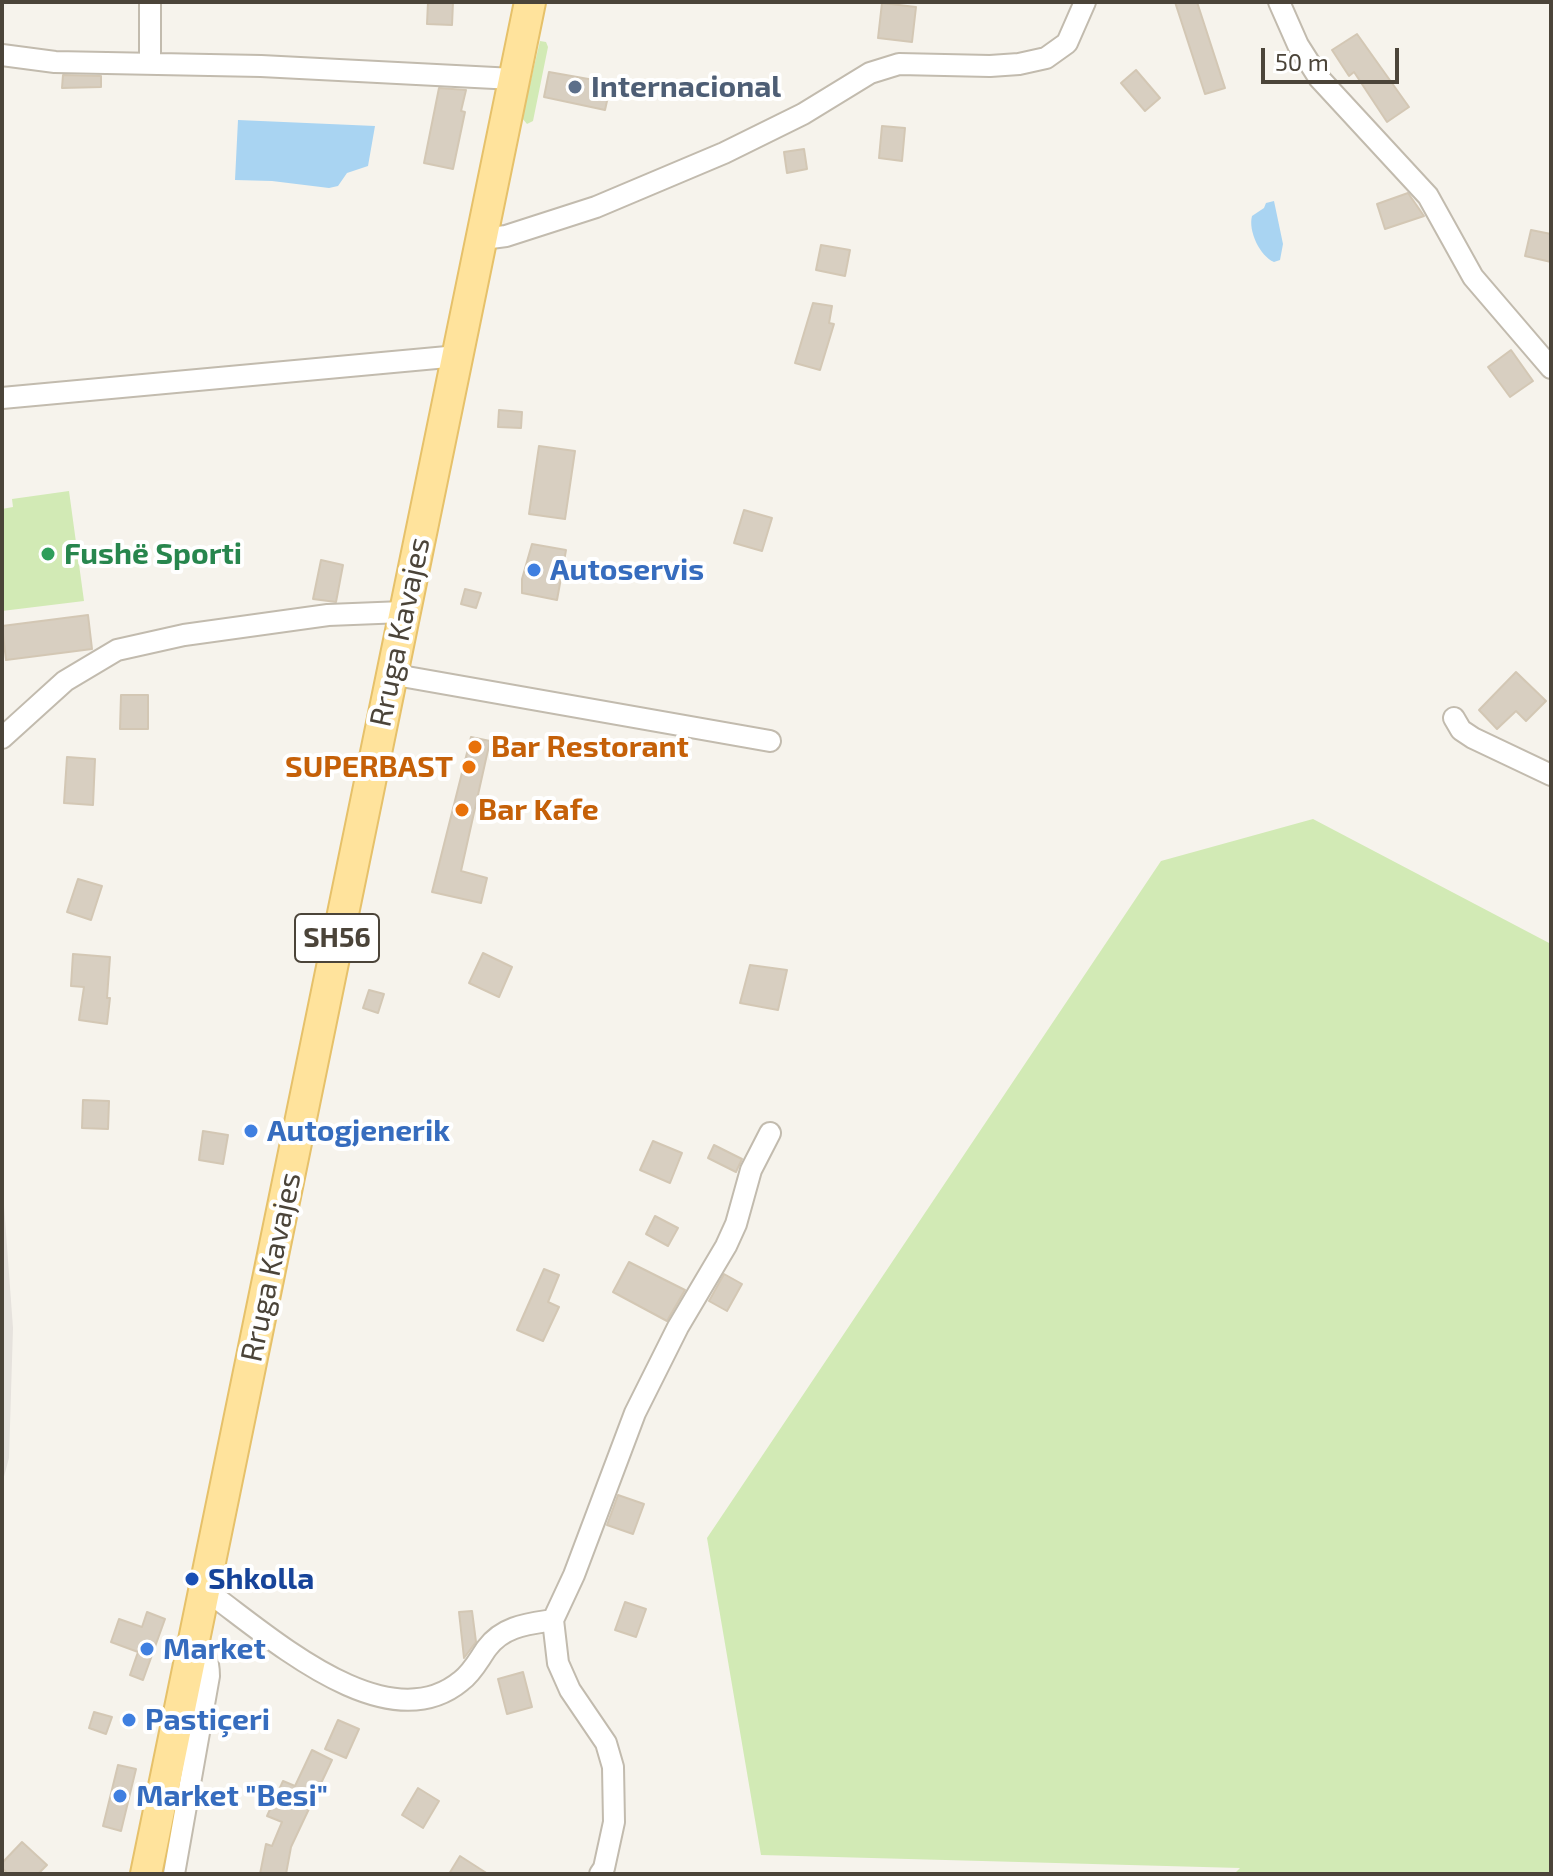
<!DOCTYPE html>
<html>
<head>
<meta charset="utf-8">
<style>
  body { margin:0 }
  #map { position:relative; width:1553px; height:1876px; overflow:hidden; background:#f6f3ec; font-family:"Exo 2",sans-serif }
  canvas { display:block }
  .frame { position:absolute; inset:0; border:4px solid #4b4439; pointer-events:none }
  .scale { position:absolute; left:1261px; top:48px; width:138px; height:36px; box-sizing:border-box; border:4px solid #4b4439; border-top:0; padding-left:10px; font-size:24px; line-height:28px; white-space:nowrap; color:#4b4439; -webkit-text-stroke:6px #fff; paint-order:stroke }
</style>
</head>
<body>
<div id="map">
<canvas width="1553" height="1876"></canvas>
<div class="frame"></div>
<div class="scale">50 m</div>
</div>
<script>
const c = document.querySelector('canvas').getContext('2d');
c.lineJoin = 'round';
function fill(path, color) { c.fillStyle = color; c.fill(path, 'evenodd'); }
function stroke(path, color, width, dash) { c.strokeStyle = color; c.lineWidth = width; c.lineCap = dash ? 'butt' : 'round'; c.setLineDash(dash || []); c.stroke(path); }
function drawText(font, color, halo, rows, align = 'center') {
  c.font = font + ' "Exo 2",sans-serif'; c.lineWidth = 8; c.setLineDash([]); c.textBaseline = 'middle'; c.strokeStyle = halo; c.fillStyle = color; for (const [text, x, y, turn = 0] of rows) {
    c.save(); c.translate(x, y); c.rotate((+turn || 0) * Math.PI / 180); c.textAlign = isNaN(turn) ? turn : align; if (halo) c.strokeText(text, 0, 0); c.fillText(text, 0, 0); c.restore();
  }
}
const industrial = new Path2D(`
  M 2,1178 L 13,1328 L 9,1458 L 2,1484 Z`);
const green = new Path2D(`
  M 540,41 L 546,42 L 548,47 L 533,121 L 527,124 L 522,118 Z
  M 69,491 L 84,601 L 2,611 L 2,509 L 13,507 L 12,499 Z
  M 1313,819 L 1551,944 L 1551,1874 L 1234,1874 L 1240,1868 L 761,1855 L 707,1538 L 1161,861 Z`);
const water = new Path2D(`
  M 238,120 L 375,126 L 368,166 L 347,173 L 338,186 L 329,188 L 272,181 L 235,180 Z
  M 1274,201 L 1283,244 L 1280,260 L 1274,262 C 1260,256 1248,231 1252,216 L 1264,208 L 1266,203 Z`);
const building = new Path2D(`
  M 428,2 L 453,2 L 452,25 L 427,24 Z
  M 1175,2 L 1197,2 L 1225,88 L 1205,94 Z
  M 882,3 L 916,7 L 912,42 L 878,38 Z
  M 1357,34 L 1409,107 L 1387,122 L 1354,72 L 1349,76 L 1332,50 Z
  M 1136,70 L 1160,98 L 1145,111 L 1121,83 Z
  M 549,72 L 611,83 L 605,110 L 544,97 Z
  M 63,75 L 101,76 L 101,87 L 62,88 Z
  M 439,88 L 466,90 L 461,111 L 465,112 L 453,169 L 424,163 Z
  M 882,126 L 905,128 L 902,161 L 879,158 Z
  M 804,149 L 807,169 L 787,173 L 784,152 Z
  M 1408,193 L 1424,216 L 1385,229 L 1377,204 Z
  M 1531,230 L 1551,234 L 1551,262 L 1525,256 Z
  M 821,245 L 850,250 L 845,276 L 816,270 Z
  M 813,303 L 832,306 L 829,323 L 834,324 L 820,370 L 795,363 Z
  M 1511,350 L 1533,381 L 1510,397 L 1488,367 Z
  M 499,410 L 522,412 L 521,428 L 498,427 Z
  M 539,446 L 575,451 L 565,519 L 529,514 Z
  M 744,510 L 772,518 L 762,551 L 734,543 Z
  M 532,544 L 566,550 L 557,600 L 522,593 L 522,579 Z
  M 321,560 L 343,565 L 336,602 L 313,599 Z
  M 465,589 L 481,593 L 476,608 L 461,604 Z
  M 88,615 L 92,649 L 6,660 L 2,626 Z
  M 1516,672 L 1546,701 L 1526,721 L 1516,711 L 1497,729 L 1479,710 Z
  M 121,695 L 148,695 L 148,729 L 120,729 Z
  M 471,737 L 490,741 L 461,871 L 487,878 L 481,903 L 432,892 Z
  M 67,757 L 95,759 L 93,805 L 64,803 Z
  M 78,879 L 102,886 L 91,920 L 67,912 Z
  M 483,953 L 512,967 L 499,997 L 469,983 Z
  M 73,954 L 110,957 L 107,998 L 110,998 L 107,1024 L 79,1020 L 84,987 L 71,986 Z
  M 750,965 L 787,970 L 778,1010 L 740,1003 Z
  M 369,990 L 384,994 L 378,1013 L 363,1008 Z
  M 83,1100 L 109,1101 L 108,1129 L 82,1128 Z
  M 203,1131 L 228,1135 L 223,1164 L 199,1160 Z
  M 653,1141 L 682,1153 L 670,1183 L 640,1170 Z
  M 714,1145 L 742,1159 L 736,1172 L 708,1158 Z
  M 655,1216 L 678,1228 L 668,1246 L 646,1234 Z
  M 629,1262 L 685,1290 L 667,1321 L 613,1292 Z
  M 544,1269 L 559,1275 L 548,1302 L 559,1307 L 543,1341 L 517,1330 Z
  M 724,1274 L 742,1284 L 727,1311 L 709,1301 Z
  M 618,1495 L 644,1504 L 633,1534 L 607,1525 Z
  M 625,1602 L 646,1609 L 636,1637 L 615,1630 Z
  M 472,1611 L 476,1642 L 464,1658 L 459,1612 Z
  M 147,1612 L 165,1619 L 143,1680 L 130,1675 L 138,1652 L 111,1642 L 119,1619 L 142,1627 Z
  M 523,1672 L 532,1707 L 507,1714 L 498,1679 Z
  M 94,1712 L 112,1717 L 106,1734 L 89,1728 Z
  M 338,1720 L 359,1729 L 346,1758 L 325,1749 Z
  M 312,1750 L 332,1760 L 291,1847 L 286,1874 L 260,1874 L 266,1844 L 272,1846 L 282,1822 L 267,1816 L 283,1781 L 295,1786 Z
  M 118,1765 L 136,1769 L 121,1831 L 103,1826 Z
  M 418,1788 L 439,1801 L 423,1828 L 402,1815 Z
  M 22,1842 L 47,1865 L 38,1874 L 8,1874 L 2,1868 L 2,1863 Z
  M 460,1856 L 488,1874 L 449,1874 Z`);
const street = new Path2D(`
  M 1279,2 L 1298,45 L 1319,78 L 1428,196 L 1473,277 L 1551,368
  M 2,55 L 55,62 L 261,66 L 514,79
  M 150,63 L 150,2
  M 483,239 L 506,236 L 596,207 L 724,153 L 803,114 L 870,73 L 899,64 L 990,66 L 1019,64 L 1046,58 L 1067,43 L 1085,2
  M 2,398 L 458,356
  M 390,674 L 770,741
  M 1454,718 L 1461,730 L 1473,738 L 1551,775
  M 2,738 L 65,681 L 117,650 L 184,635 L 328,615 L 403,612
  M 204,1589 C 265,1632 385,1744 461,1681 C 473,1672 479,1659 487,1648 C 503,1626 528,1624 553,1620
  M 174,1874 L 209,1676 C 209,1659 204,1650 194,1637
  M 600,1874 L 604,1868 L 614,1822 L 613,1767 L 606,1743 L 570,1690 L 558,1663 L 553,1620 L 574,1575 L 635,1413 L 678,1327 L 726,1246 L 736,1224 L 751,1170 L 770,1133`);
const primary = new Path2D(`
  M 146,1874 L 530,2`);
const markers = [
  [575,87,8,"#5c6f8a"],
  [48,554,8,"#2e9e5b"],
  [534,570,8,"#3f7fe0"],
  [475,747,8,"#e8710a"],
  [469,767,8,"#e8710a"],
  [462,810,8,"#e8710a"],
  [251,1131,8,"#3f7fe0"],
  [192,1579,8,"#1a4fb4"],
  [147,1649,8,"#3f7fe0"],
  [129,1720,8,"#3f7fe0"],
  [120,1796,8,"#3f7fe0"]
];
const shields = [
  [337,938,84]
];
const shieldNames = [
  ["SH56",337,938]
];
const serviceNames = [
  ["Internacional",591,87]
];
const leisureNames = [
  ["Fushë Sporti",64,554]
];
const shopNames = [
  ["Autoservis",550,570],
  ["Autogjenerik",267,1131],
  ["Market",163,1649],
  ["Pastiçeri",145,1720],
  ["Market \"Besi\"",136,1796]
];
const streetNames = [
  ["Rruga Kavajes",400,632,-78],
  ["Rruga Kavajes",271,1267,-78]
];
const foodNames = [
  ["Bar Restorant",491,747],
  ["SUPERBAST",453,767,"right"],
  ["Bar Kafe",478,810]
];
const transitNames = [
  ["Shkolla",208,1579]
];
fill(industrial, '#e6e2dd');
fill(green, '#d2eab5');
fill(water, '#a9d4f2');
fill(building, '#d8cfc1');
stroke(building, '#d3c7b4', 2);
stroke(street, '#c2bbae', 24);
stroke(primary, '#e6c16a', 34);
stroke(street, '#fff', 20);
stroke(primary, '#ffe39c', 30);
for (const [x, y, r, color] of markers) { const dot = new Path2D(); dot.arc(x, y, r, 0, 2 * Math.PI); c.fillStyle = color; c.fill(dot); stroke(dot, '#fff', 3); }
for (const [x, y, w] of shields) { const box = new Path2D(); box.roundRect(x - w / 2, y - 24, w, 48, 6); c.fillStyle = '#fff'; c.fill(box); stroke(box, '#4b4439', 2); }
drawText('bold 28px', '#4b4439', null, shieldNames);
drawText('bold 30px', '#4e5e75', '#fff', serviceNames, 'left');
drawText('bold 30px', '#27864d', '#fff', leisureNames, 'left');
drawText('bold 30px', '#366cbe', '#fff', shopNames, 'left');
drawText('30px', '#4b4439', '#fff', streetNames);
drawText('bold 30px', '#c56008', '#fff', foodNames, 'left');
drawText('bold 30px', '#164399', '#fff', transitNames, 'left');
</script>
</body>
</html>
